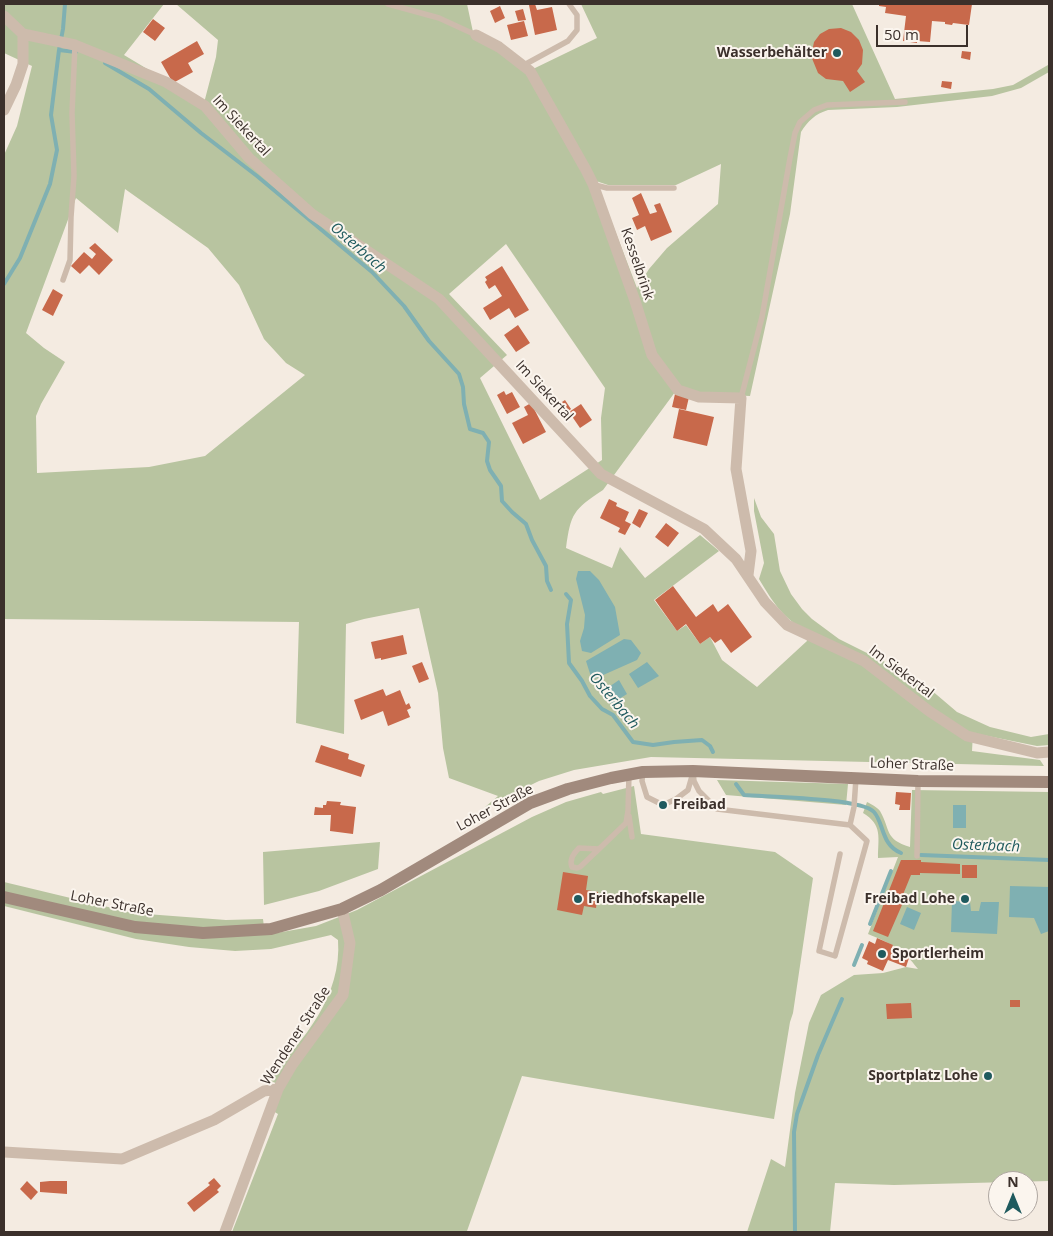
<!DOCTYPE html>
<html>
<head>
<meta charset="utf-8">
<style>
  body { margin:0 }
  #map { position:relative; width:1053px; height:1236px; overflow:hidden; background:#f4ebe1; font-family:"Open Sans",sans-serif }
  canvas { display:block }
  .frame { position:absolute; inset:0; border:5px solid #3b302b; pointer-events:none }
  .north { position:absolute; left:988px; top:1171px; width:50px; height:50px; box-sizing:border-box; background:#fbf5ee; border:1px solid #aea6a0; border-radius:50%; rotate:0deg; font-size:14px; font-weight:700; line-height:20px; text-align:center; color:#3b302b }
  .north::after { content:''; display:block; margin:auto; width:18px; height:22px; background:#1f5a5e; clip-path:polygon(50% 0,100% 100%,50% 72%,0 100%) }
  .scale { position:absolute; left:876px; top:25px; width:92px; height:22px; box-sizing:border-box; border:2px solid #3b302b; border-top:0; padding-left:6px; font-size:15px; line-height:18px; white-space:nowrap; color:#3b302b; -webkit-text-stroke:4px #fbf5ee; paint-order:stroke }
</style>
</head>
<body>
<div id="map">
<canvas width="1053" height="1236"></canvas>
<div class="frame"></div>
<div class="north">N</div>
<div class="scale">50 m</div>
</div>
<script>
const c = document.querySelector('canvas').getContext('2d');
c.lineJoin = 'round';
function fill(path, color) { c.fillStyle = color; c.fill(path, 'evenodd'); }
function stroke(path, color, width, dash) { c.strokeStyle = color; c.lineWidth = width; c.lineCap = dash ? 'butt' : 'round'; c.setLineDash(dash || []); c.stroke(path); }
function drawText(font, color, halo, rows, align = 'center') {
  c.font = font + ' "Open Sans",sans-serif'; c.lineWidth = 4; c.setLineDash([]); c.textBaseline = 'middle'; c.strokeStyle = halo; c.fillStyle = color; for (const [text, x, y, turn = 0] of rows) {
    c.save(); c.translate(x, y); c.rotate((+turn || 0) * Math.PI / 180); c.textAlign = isNaN(turn) ? turn : align; if (halo) c.strokeText(text, 0, 0); c.fillText(text, 0, 0); c.restore();
  }
}
const green = new Path2D(`
  M 4,4 L 164,4 L 124,55 L 204,103 L 216,57 L 218,40 L 176,4 L 467,4 L 473,32 L 533,69 L 597,38 L 581,4 L 852,4 L 895,99 L 993,89 L 1013,85 L 1048,65 L 1049,52 L 1049,72 L 1021,88 L 992,96 L 897,107 L 828,110 C 815,114 808,121 801,132 L 790,214 L 750,396 L 699,394 L 678,388 L 603,490 C 573,510 571,513 566,548 L 612,568 L 620,547 L 645,578 L 700,535 L 719,551 L 654,600 L 677,631 L 686,625 L 700,644 L 710,637 L 722,660 L 757,687 L 807,641 L 804,630 C 781,616 773,602 759,579 L 764,563 L 754,511 L 754,498 L 761,517 L 774,534 L 780,571 L 791,594 L 802,609 L 812,619 L 839,639 L 917,678 L 957,712 L 990,727 L 1031,737 L 1049,734 L 1049,745 L 1037,746 L 973,733 L 972,751 L 1040,760 L 1044,766 L 651,757 L 574,770 L 539,781 L 484,808 L 498,796 L 449,778 L 443,748 L 438,693 L 419,608 L 364,619 L 346,624 L 344,734 L 296,723 L 299,622 L 4,619 L 4,155 L 17,126 L 32,66 L 4,53 ZM 721,164 L 718,204 L 667,248 L 649,269 L 637,288 L 596,181 L 608,185 L 676,185 ZM 125,189 L 208,248 L 239,285 L 264,339 L 286,363 L 305,375 L 205,456 L 149,467 L 37,473 L 36,416 L 41,404 L 65,362 L 44,348 L 26,333 L 76,198 L 118,233 ZM 506,244 L 605,388 L 601,418 L 602,460 L 540,500 L 480,378 L 507,355 L 449,294 Z
  M 717,780 L 848,784 L 846,805 L 726,795 Z
  M 634,786 L 641,834 L 775,852 L 813,878 L 793,1013 L 790,1022 L 774,1119 L 522,1076 L 467,1231 L 468,1232 L 232,1232 L 278,1114 L 273,1111 L 284,1087 L 267,1079 C 304,1040 342,996 338,940 L 331,935 L 271,949 L 235,951 L 189,947 L 136,939 L 4,906 L 4,882 L 133,913 L 226,920 L 263,919 L 265,935 L 316,926 L 357,910 L 532,817 L 566,802 L 601,792 L 603,794 Z
  M 912,790 L 1049,792 L 1049,1181 L 894,1185 L 835,1183 L 830,1232 L 747,1232 L 771,1159 L 785,1167 L 795,1093 L 809,1023 L 821,995 L 854,975 L 883,973 L 906,967 L 918,969 C 903,949 890,943 868,934 L 898,857 L 878,858 C 878,838 883,825 863,813 L 867,802 C 871,804 877,807 880,811 C 891,830 884,839 910,847 Z
  M 380,842 L 378,869 L 319,891 L 264,905 L 263,852 Z`);
const water = new Path2D(`
  M 578,571 L 590,571 L 599,580 L 615,607 L 620,635 L 591,653 L 582,651 L 580,641 L 584,628 L 585,615 L 576,579 Z
  M 624,639 L 631,640 L 641,653 L 637,660 L 592,680 L 586,661 Z
  M 647,662 L 659,676 L 638,688 L 629,674 Z
  M 619,680 L 627,694 L 611,704 L 603,691 Z
  M 953,805 L 966,805 L 966,828 L 953,828 Z
  M 1010,886 L 1049,887 L 1049,931 L 1041,934 L 1034,918 L 1009,917 Z
  M 952,901 L 970,902 L 971,911 L 979,911 L 981,902 L 999,902 L 997,934 L 951,932 Z
  M 907,907 L 921,913 L 914,930 L 900,924 Z`);
const stream = new Path2D(`
  M 65,4 L 63,29 L 59,50 L 76,52
  M 105,63 L 149,89 L 201,133 L 257,176 L 372,272 L 404,306 L 429,341 L 459,374 L 463,387 L 464,404 L 470,429 L 483,433 L 489,442 L 487,461 L 490,470 L 501,486 L 502,501 L 512,512 L 526,524 L 532,540 L 546,566 L 547,581 L 551,590
  M 4,284 L 20,258 L 50,184 L 57,150 L 51,115 L 59,50
  M 566,594 L 571,600 L 567,624 L 569,663 L 582,681 L 590,696 L 602,709 L 613,715 L 633,742 L 653,745 L 674,742 L 702,740 L 710,746 L 713,752
  M 736,784 L 744,795 C 767,797 861,798 874,812 C 884,823 881,845 901,853
  M 921,855 L 1049,860
  M 870,924 L 891,871
  M 854,965 L 862,945
  M 795,1232 L 794,1132 L 797,1114 L 818,1055 L 842,999`);
const building = new Path2D(`
  M 535,4 L 537,10 L 552,7 L 557,30 L 535,35 L 529,5 Z
  M 879,4 L 972,4 L 969,25 L 953,23 L 952,25 L 945,24 L 945,22 L 932,21 L 930,42 L 917,41 L 917,43 L 903,41 L 906,16 L 885,13 L 886,7 L 879,6 Z
  M 500,6 L 505,18 L 495,23 L 490,11 Z
  M 523,9 L 526,20 L 518,21 L 515,11 Z
  M 153,19 L 165,28 L 155,41 L 143,32 Z
  M 524,21 L 528,36 L 511,40 L 507,25 Z
  M 841,28 L 851,32 L 859,40 L 863,50 L 862,64 L 857,71 L 865,82 L 850,92 L 843,81 L 826,79 L 818,73 L 811,56 L 814,42 L 820,34 L 829,29 Z
  M 197,41 L 204,54 L 188,63 L 193,72 L 173,83 L 161,62 Z
  M 962,51 L 971,52 L 970,60 L 961,58 Z
  M 942,81 L 952,82 L 951,89 L 941,87 Z
  M 641,193 L 650,214 L 657,212 L 654,205 L 660,203 L 672,232 L 651,241 L 645,226 L 637,230 L 632,218 L 639,215 L 632,198 Z
  M 95,243 L 113,260 L 99,275 L 89,265 L 80,274 L 71,266 L 84,252 L 92,259 L 96,254 L 89,248 Z
  M 502,266 L 529,310 L 515,318 L 509,308 L 490,320 L 483,308 L 502,296 L 495,285 L 489,289 L 485,282 L 487,280 L 485,277 Z
  M 53,289 L 63,295 L 53,316 L 42,310 Z
  M 518,325 L 530,343 L 516,352 L 504,335 Z
  M 504,391 L 506,395 L 512,392 L 520,407 L 507,414 L 497,395 Z
  M 675,394 L 689,397 L 686,410 L 672,407 Z
  M 565,400 L 571,409 L 566,413 L 559,404 Z
  M 531,403 L 546,432 L 523,444 L 512,423 L 528,415 L 524,407 Z
  M 581,404 L 592,420 L 580,428 L 569,412 Z
  M 679,409 L 714,417 L 707,446 L 673,438 Z
  M 609,499 L 617,503 L 616,506 L 629,512 L 625,521 L 631,524 L 625,535 L 618,532 L 620,528 L 600,518 Z
  M 639,509 L 648,513 L 640,528 L 632,523 Z
  M 666,523 L 679,533 L 668,547 L 655,537 Z
  M 673,586 L 696,617 L 713,604 L 718,612 L 728,604 L 752,637 L 731,653 L 721,639 L 715,643 L 710,637 L 700,644 L 686,624 L 677,631 L 655,600 Z
  M 403,635 L 407,654 L 381,660 L 381,658 L 375,659 L 371,642 Z
  M 422,662 L 429,679 L 419,683 L 412,666 Z
  M 383,689 L 386,696 L 400,690 L 406,705 L 409,703 L 411,708 L 407,710 L 410,717 L 388,726 L 383,711 L 361,720 L 354,700 Z
  M 321,745 L 349,754 L 348,759 L 365,765 L 361,777 L 315,762 Z
  M 896,792 L 911,793 L 910,810 L 899,810 L 900,805 L 895,804 Z
  M 327,801 L 341,802 L 340,805 L 356,807 L 353,834 L 330,831 L 331,815 L 314,815 L 315,807 L 323,808 L 323,805 L 326,805 Z
  M 901,860 L 921,860 L 921,862 L 960,864 L 960,874 L 920,873 L 920,875 L 911,875 L 902,897 L 905,898 L 888,937 L 873,931 Z
  M 962,865 L 977,865 L 977,878 L 962,878 Z
  M 563,872 L 588,876 L 586,890 L 598,892 L 596,908 L 584,906 L 582,915 L 557,910 Z
  M 877,938 L 893,945 L 891,950 L 909,958 L 906,967 L 888,960 L 883,971 L 867,964 L 868,961 L 862,958 L 869,941 L 875,944 Z
  M 1010,1000 L 1020,1000 L 1020,1007 L 1010,1007 Z
  M 911,1003 L 912,1018 L 887,1019 L 886,1004 Z
  M 214,1178 L 221,1186 L 217,1190 L 219,1192 L 194,1212 L 187,1203 L 210,1185 L 208,1183 Z
  M 27,1181 L 38,1192 L 31,1200 L 20,1189 Z
  M 50,1181 L 67,1181 L 67,1194 L 40,1192 L 40,1182 Z`);
const lane = new Path2D(`
  M 388,4 L 439,18 L 476,35
  M 524,65 L 568,41 L 577,30 L 577,15 L 569,4
  M 595,185 L 607,188 L 674,188
  M 63,280 L 70,260 L 71,217 L 74,176 L 72,113 L 75,45
  M 741,398 L 762,317 L 790,158 L 795,133 L 800,122 L 814,110 L 827,105 L 905,102
  M 693,771 L 694,781 L 699,791 L 717,809 L 850,825 L 854,807 L 856,778
  M 643,772 L 642,781 L 647,797 L 663,805 L 676,799 L 688,790 L 692,776
  M 629,816 L 632,837
  M 599,849 L 580,867 L 577,868 L 572,867 C 569,859 574,853 579,848 L 599,849 L 626,823 L 628,811 L 629,774
  M 840,854 L 819,951 L 835,956 L 867,841 L 850,825
  M 917,856 L 918,781`);
const street = new Path2D(`
  M 4,16 L 23,34 L 75,45 L 166,82 L 205,106 L 249,158 L 312,214 L 439,299 L 601,474 L 704,529 L 736,559 L 765,602 L 787,625 L 864,661 L 929,711 L 967,736 L 1037,753 L 1049,752
  M 476,35 L 499,47 L 530,71 L 586,170 L 593,184 L 635,301 L 652,355 L 678,390 L 699,397 L 741,398 L 736,469 L 751,551 L 748,575
  M 4,110 L 16,85 L 23,64 L 23,34
  M 4,1152 L 122,1159 L 214,1120 L 264,1091 L 278,1089
  M 225,1232 L 278,1089 L 292,1065 L 343,995 L 350,943 L 342,909`);
const secondary = new Path2D(`
  M 4,897 L 135,927 L 203,933 L 271,929 L 342,909 L 381,890 L 530,803 L 568,789 L 611,778 L 643,772 L 693,771 L 918,781 L 1049,782`);
const markers = [
  [837,53,5,"#1f5a5e"],
  [663,805,5,"#1f5a5e"],
  [578,899,5,"#1f5a5e"],
  [965,899,5,"#1f5a5e"],
  [882,954,5,"#1f5a5e"],
  [988,1076,5,"#1f5a5e"]
];
const poiNames = [
  ["Wasserbehälter",827,53],
  ["Freibad",673,805,"left"],
  ["Friedhofskapelle",588,899,"left"],
  ["Freibad Lohe",955,899],
  ["Sportlerheim",892,954,"left"],
  ["Sportplatz Lohe",978,1076]
];
const streetNames = [
  ["Im Siekertal",241,126,47],
  ["Kesselbrink",637,264,71],
  ["Im Siekertal",544,391,47],
  ["Im Siekertal",901,672,37],
  ["Loher Straße",912,765,2],
  ["Loher Straße",495,808,-28],
  ["Loher Straße",112,904,11],
  ["Wendener Straße",296,1036,-57]
];
const waterNames = [
  ["Osterbach",358,248,41],
  ["Osterbach",614,701,50],
  ["Osterbach",986,846,2]
];
fill(green, '#b8c4a0');
fill(water, '#7fb0b2');
stroke(stream, '#7fb0b2', 4);
fill(building, '#c8694b');
stroke(lane, '#cdbbac', 5.5);
stroke(street, '#cdbbac', 11);
stroke(secondary, '#a18a7d', 12);
for (const [x, y, r, color] of markers) { const dot = new Path2D(); dot.arc(x, y, r, 0, 2 * Math.PI); c.fillStyle = color; c.fill(dot); stroke(dot, '#fbf5ee', 2); }
drawText('bold 14px', '#3b302b', '#fbf5ee', poiNames, 'right');
drawText('14px', '#3b302b', '#fbf5ee', streetNames);
drawText('italic 15px', '#1f5a5e', '#fbf5ee', waterNames);
</script>
</body>
</html>
